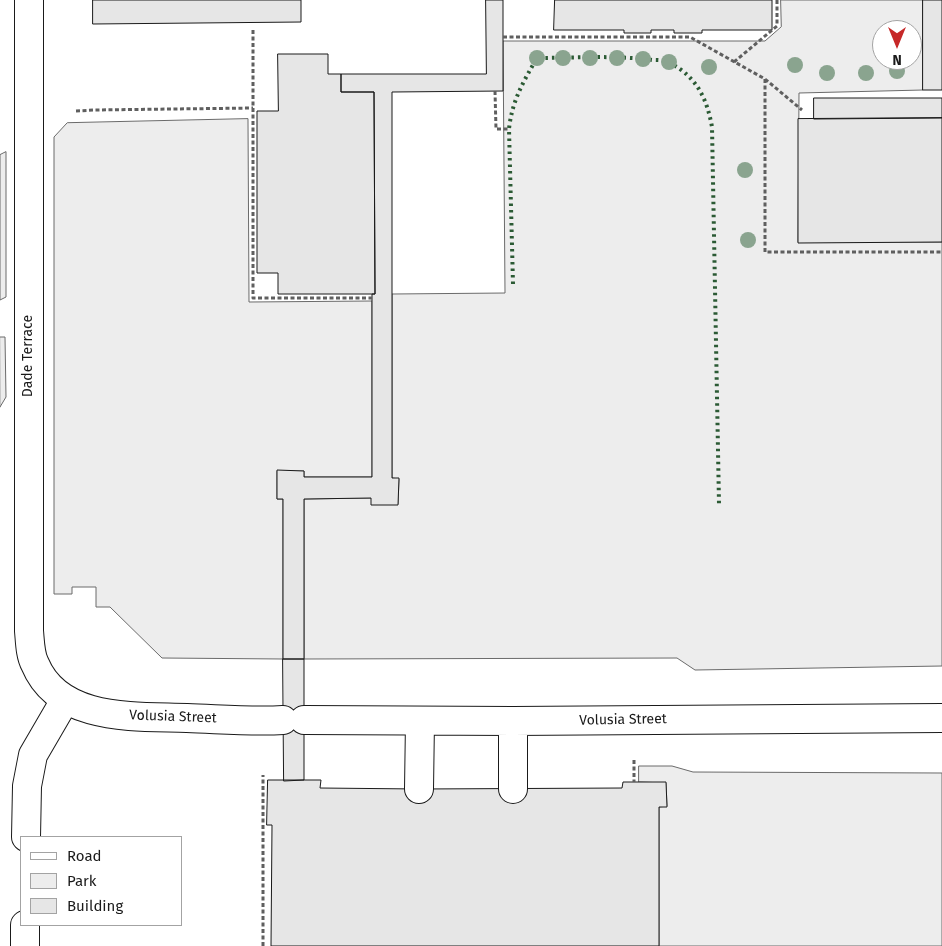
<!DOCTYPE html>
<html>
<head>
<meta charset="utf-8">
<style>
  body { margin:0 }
  #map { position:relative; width:942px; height:946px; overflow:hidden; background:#fff; font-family:"Fira Sans",sans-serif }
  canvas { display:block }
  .legend { position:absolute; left:20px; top:836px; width:162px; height:90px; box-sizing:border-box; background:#fff; border:1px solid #a3a3a3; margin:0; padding:6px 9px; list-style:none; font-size:15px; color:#1a1a1a }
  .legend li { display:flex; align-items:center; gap:10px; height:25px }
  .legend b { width:25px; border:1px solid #a3a3a3 }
  .north { position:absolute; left:872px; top:20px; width:50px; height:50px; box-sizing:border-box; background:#fff; border:1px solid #a3a3a3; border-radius:50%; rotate:180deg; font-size:14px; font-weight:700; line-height:20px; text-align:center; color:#1a1a1a }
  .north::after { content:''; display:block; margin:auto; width:18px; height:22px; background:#c62828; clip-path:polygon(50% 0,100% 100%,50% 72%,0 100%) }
</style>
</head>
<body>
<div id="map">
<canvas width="942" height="946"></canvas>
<ul class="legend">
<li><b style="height:6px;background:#fff"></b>Road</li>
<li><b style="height:14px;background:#ededed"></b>Park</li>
<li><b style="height:14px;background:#e6e6e6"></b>Building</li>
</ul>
<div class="north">N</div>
</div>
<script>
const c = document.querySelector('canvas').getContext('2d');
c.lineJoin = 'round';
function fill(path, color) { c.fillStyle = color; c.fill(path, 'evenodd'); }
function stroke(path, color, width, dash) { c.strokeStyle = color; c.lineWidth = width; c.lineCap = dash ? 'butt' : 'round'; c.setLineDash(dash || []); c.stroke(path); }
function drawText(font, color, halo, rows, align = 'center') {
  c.font = font + ' "Fira Sans",sans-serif'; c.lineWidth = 4; c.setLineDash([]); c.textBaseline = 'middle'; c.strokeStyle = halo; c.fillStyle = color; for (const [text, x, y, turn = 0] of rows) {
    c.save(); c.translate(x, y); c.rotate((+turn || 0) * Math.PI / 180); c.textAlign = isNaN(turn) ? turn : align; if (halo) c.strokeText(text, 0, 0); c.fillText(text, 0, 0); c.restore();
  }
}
const green = new Path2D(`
  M 781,0 L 923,0 L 923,90 L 799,93 L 798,242 L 942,242 L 942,666 L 695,670 L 677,658 L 304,659 L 304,499 L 371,498 L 398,504 L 399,479 L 392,478 L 392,294 L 505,293 L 503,41 L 765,41 L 781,27 ZM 882,30 L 912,30 L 912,60 L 882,60 Z
  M 248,119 L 249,302 L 372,301 L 372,477 L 304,477 L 304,471 L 277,471 L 277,499 L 283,499 L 283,659 L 162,658 L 110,607 L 96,607 L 96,587 L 72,587 L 72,594 L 54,594 L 54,137 L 67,123 Z
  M 6,152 L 6,297 L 0,300 L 0,155 Z
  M 0,337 L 5,337 L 6,397 L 0,407 Z
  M 639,766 L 672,766 L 693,772 L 942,773 L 942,946 L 659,946 L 659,807 L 667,806 L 666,783 L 639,782 Z`);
const building = new Path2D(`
  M 93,0 L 301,0 L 301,22 L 93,24 Z
  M 486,0 L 503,0 L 503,91 L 392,92 L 392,478 L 399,478 L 398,505 L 371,505 L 371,498 L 304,499 L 304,659 L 283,659 L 283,499 L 277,499 L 277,470 L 304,471 L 304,477 L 372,477 L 372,294 L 375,294 L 374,92 L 341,92 L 341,74 L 486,74 Z
  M 555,0 L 772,0 L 772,30 L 702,30 L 702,33 L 674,33 L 674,30 L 651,30 L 651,33 L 624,33 L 624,30 L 554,30 Z
  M 923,0 L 942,0 L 942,90 L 923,90 Z
  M 278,54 L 328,54 L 328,74 L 341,74 L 341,92 L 374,92 L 375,294 L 278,294 L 278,273 L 257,273 L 257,111 L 278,111 Z
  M 814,98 L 942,98 L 942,118 L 814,119 Z
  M 942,118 L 942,242 L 798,243 L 798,119 Z
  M 283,659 L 304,659 L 304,780 L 284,781 Z
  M 268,780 L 321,780 L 320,788 L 419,789 L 622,788 L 623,782 L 666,782 L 667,807 L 659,807 L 659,946 L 271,946 L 272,825 L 267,825 Z`);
const path = new Path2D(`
  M 253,30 L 253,298 L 372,298
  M 503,37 L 690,37 L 765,79 L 802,110
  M 734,62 L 777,26 L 777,0
  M 765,79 L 765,252 L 942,252
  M 495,91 L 496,129 L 509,129
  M 76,111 L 95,110 L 253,108
  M 634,760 L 634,782
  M 263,946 L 263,775`);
const minor = new Path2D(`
  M 29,0 L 29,631 C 30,641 30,655 35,664 C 59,722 135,716 187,718 C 219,719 252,722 283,720
  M 304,720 L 513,721 L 942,718
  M 513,721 L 513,789
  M 419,789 L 420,721
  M 26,837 L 27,786 L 33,755 L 65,700
  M 25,946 L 25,925`);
const hedge = new Path2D(`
  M 513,284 L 509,129 C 512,101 523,82 537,58 C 575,58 614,55 652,60 C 658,60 665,60 670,63 C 697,77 707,99 712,127 L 719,504`);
const trees = [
  [537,58],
  [563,58],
  [590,58],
  [617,58],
  [643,59],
  [669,62],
  [795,65],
  [709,67],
  [897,71],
  [827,73],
  [866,73],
  [745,170],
  [748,240]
];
const streetNames = [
  ["Dade Terrace",28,356,-90],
  ["Volusia Street",173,717,2],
  ["Volusia Street",623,720,-1]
];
fill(green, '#ededed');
stroke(green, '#6a6a6a', 1);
fill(building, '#e6e6e6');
stroke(building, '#1a1a1a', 1);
stroke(minor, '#1a1a1a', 30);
stroke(path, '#5f5f5f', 3, [4, 2.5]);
stroke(minor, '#fff', 28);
stroke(hedge, '#2b5a34', 4, [2.5, 4]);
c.fillStyle = '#8aa48f';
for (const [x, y] of trees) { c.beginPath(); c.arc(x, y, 8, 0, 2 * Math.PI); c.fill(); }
drawText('14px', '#1a1a1a', '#fff', streetNames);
</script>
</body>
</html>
